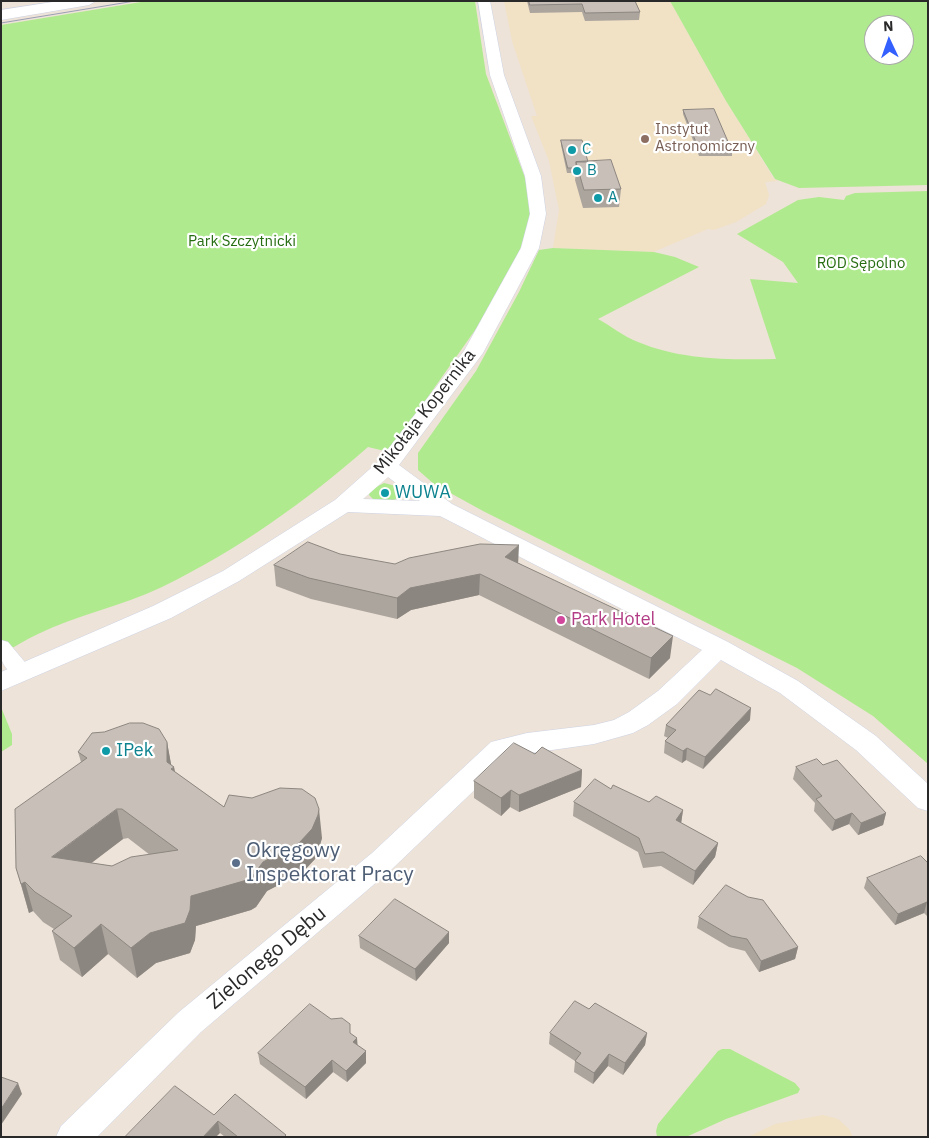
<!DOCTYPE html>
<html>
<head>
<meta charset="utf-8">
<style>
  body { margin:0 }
  #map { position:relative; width:929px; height:1138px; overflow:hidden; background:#ede3d8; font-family:"IBM Plex Sans",sans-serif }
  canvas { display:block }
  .frame { position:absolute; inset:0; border:2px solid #292929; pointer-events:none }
  .north { position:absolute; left:864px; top:15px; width:50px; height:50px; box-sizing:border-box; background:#fff; border:1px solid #a9a9a9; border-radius:50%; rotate:357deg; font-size:14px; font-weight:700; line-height:20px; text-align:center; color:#292929 }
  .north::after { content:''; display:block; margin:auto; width:18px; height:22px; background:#3360ff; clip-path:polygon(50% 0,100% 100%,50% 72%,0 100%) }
</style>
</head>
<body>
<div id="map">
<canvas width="929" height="1138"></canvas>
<div class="frame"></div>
<div class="north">N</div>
</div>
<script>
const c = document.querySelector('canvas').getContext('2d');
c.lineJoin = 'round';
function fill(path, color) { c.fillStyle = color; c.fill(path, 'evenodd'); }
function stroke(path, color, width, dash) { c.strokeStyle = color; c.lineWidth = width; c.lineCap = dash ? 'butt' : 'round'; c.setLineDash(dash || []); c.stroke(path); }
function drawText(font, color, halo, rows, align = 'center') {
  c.font = font + ' "IBM Plex Sans",sans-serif'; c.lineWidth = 4.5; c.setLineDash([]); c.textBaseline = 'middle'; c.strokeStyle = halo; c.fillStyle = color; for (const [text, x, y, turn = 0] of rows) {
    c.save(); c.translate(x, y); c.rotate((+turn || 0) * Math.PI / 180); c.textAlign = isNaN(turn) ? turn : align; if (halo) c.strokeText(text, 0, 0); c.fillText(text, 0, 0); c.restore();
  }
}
const education = new Path2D(`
  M 504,1 L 670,1 L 726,101 L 774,179 L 778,181 L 765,182 L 769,195 L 766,204 L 736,222 L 714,230 L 708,229 L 653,252 L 553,248 L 559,210 L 549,161 L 531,116 L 537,116 L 512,41 Z
  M 823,1115 L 838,1119 L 849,1129 L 853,1137 L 748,1137 L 775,1124 Z`);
const green = new Path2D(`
  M 147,1 L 475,1 L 486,74 L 527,183 L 531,217 L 517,259 L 478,326 L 389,452 L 368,447 C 305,502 238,550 162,587 C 122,606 77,615 38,634 C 25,640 13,648 1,654 L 1,25 Z
  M 670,1 L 928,1 L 928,185 L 799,188 L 775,179 L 726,101 ZM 874,25 L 904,25 L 904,55 L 874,55 Z
  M 928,191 L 928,764 L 873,716 L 797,668 L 483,511 L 434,484 L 418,470 L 418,453 L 476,371 L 519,292 L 539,250 L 553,248 L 654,252 L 675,257 L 699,267 L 598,319 C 611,326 624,337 638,342 C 681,360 730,360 776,359 L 750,279 L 798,283 L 783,262 L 737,234 L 798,200 L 819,197 L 844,200 L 846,196 L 855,193 Z
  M 384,483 L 400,487 L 402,493 C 395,504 385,501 374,500 L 369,495 L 370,490 Z
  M 1,707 L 12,734 L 12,745 L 1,752 Z
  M 722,1049 L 730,1049 L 795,1083 L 800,1089 L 798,1093 L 726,1119 L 686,1137 L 657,1137 L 656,1131 L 658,1124 L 718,1051 Z`);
const pedestrian = new Path2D(`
  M 1,640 L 8,642 L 29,667 L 31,672 L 29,677 C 17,680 3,669 1,657 C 0,652 1,645 1,640 Z`);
const minor = new Path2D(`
  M 478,1 L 490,1 L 504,75 L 541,176 L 546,214 L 539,248 L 483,353 L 399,465 L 452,504 L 728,642 L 798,681 L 876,736 L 928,784 L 928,811 L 918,808 L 856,750 L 780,693 L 721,660 L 677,704 L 648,725 L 633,733 L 594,744 L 510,756 L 392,869 L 201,1032 L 97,1137 L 56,1137 L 61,1126 L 179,1012 L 372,853 L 491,742 L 527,733 L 594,725 L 614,720 L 629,712 L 658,691 L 702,650 L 440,516 L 348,512 L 239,581 L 171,618 L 1,691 L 1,672 L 153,606 L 223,571 L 335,500 L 379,461 L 464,351 L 521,248 L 530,214 L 525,176 L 490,75 ZM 388,477 L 420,501 L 363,499 Z`);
const secondary = new Path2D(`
  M 59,1 L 96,1 L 89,5 L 1,20 L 1,10 Z`);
const tram = new Path2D(`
  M 1,23 L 135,1`);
const wall = new Path2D(`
  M 527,1 L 635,1 L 640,12 L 639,20 L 585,21 L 582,12 L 530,13 Z
  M 683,110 L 732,151 L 732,156 L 699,156 L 683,114 Z
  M 561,140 L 588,162 L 621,189 L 619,207 L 583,208 L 575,180 L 576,173 L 567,173 L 561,145 Z
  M 519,563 L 670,658 L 649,679 L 479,595 L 411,610 L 397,619 L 311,599 L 276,586 L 274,565 Z
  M 750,720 L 703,769 L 686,760 L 682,763 L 664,753 L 665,741 L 668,738 L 664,736 L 666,725 Z
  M 104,732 L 167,742 L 171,765 L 174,767 L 175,772 L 224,807 L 322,838 L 320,845 L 315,859 L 302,873 L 267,891 L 256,907 L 251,910 L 196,926 L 195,940 L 190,953 L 156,963 L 137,978 L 108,954 L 82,977 L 60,960 L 52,931 L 54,929 L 43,922 L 33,911 L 29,913 L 16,868 L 81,762 L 78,752 ZM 128,838 L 150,855 L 112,866 L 91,863 L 123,839 Z
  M 535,754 L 582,770 L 581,787 L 519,812 L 510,807 L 501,816 L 474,798 L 474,781 Z
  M 823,765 L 886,813 L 883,825 L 858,835 L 849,824 L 832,831 L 814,811 L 815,803 L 793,779 L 796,767 Z
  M 611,789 L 649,802 L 683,810 L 681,823 L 718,843 L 715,857 L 693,885 L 661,866 L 643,868 L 638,852 L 573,816 L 574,802 Z
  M 928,863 L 928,917 L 924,913 L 895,925 L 864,888 L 867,878 Z
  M 699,917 L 798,947 L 795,959 L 759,972 L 745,951 L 729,947 L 697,928 Z
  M 359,936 L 449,943 L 416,981 L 360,948 Z
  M 589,1009 L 647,1033 L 645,1045 L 623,1075 L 608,1066 L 593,1084 L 574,1072 L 575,1061 L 549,1044 L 550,1033 Z
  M 331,1019 L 350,1024 L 350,1034 L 357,1038 L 357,1045 L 366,1051 L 366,1063 L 347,1082 L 333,1072 L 306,1099 L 260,1064 L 258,1053 Z
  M 214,1115 L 287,1137 L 225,1137 L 220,1133 Z`);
const shadedWall = new Path2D(`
  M 519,545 L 518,566 L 505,557 Z
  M 480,574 L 479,595 L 411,610 L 397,619 L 397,598 L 410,588 Z
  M 673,636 L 670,658 L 649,679 L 651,658 Z
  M 751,708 L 750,720 L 703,769 L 705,757 Z
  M 167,742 L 172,769 L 174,767 L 179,796 L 167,762 Z
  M 687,748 L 686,760 L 682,763 L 683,751 Z
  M 582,770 L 581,787 L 519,812 L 519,795 Z
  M 511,790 L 510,807 L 501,816 L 501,798 Z
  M 117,809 L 123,839 L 60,887 L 52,857 Z
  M 319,809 L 322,838 L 320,845 L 315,859 L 302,873 L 267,891 L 256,907 L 251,910 L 196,926 L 195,940 L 190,953 L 156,963 L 137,978 L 131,948 L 150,933 L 191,896 L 263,862 Z
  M 683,810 L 681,824 L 676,820 Z
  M 852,813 L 849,824 L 832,831 L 835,820 Z
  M 886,813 L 883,825 L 858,835 L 861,823 Z
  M 718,843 L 715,857 L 693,885 L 695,871 Z
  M 25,882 L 33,911 L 29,913 L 21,884 Z
  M 927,902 L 924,913 L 895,925 L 898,914 Z
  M 101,924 L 108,954 L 82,977 L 74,948 Z
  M 449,932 L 449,943 L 416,981 L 415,969 Z
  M 798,947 L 795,959 L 759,972 L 761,961 Z
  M 647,1033 L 645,1045 L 623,1075 L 625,1063 Z
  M 357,1038 L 358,1050 L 353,1042 Z
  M 366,1051 L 366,1063 L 347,1082 L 346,1071 Z
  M 609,1054 L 608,1066 L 593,1084 L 594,1073 Z
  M 332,1060 L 333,1072 L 306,1099 L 305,1087 Z
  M 18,1083 L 22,1094 L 1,1125 L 1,1109 Z
  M 218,1121 L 220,1133 L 216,1137 L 203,1137 Z`);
const building = new Path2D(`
  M 529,1 L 635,1 L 640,12 L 585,13 L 582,4 L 530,5 Z
  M 714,109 L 732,151 L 700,152 L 683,110 Z
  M 561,140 L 582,140 L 588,162 L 576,162 L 576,168 L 568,168 Z
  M 611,160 L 621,189 L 584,190 L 576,162 Z
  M 308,542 L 340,554 L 395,564 L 409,558 L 480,544 L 519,545 L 505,557 L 673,636 L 651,658 L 480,574 L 410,588 L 397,598 L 309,578 L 274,565 Z
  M 716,689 L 751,708 L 705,757 L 687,748 L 683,751 L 665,741 L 676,730 L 666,725 L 699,690 L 710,695 Z
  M 130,723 L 143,723 L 159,729 L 167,742 L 167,762 L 174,767 L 171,769 L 224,807 L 229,795 L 252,798 L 280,788 L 302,789 L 315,798 L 319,809 L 318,815 L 312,829 L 299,843 L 263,862 L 252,877 L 247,880 L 191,896 L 190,910 L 185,923 L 150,933 L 131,948 L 101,924 L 74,948 L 52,931 L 72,916 L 35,892 L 25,882 L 21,884 L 16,868 L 15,809 L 87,758 L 78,752 L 92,733 L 104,732 ZM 117,809 L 122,809 L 178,850 L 131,857 L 112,866 L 52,857 Z
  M 514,743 L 535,754 L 542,747 L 582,770 L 519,795 L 511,790 L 501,798 L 474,781 Z
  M 817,759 L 823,765 L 837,760 L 886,813 L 861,823 L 852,813 L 835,820 L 816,799 L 822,796 L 796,767 Z
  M 595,779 L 611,789 L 613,785 L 649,802 L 656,796 L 683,810 L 676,820 L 718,843 L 695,871 L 663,852 L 645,854 L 639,838 L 574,802 Z
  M 921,856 L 928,863 L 928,903 L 927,902 L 898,914 L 867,878 Z
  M 726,885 L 748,897 L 763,900 L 798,947 L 761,961 L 747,939 L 731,936 L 699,917 Z
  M 395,899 L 449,932 L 415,969 L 359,936 Z
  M 575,1001 L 589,1009 L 595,1003 L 647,1033 L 625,1063 L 609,1054 L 594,1073 L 575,1061 L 581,1053 L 550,1033 Z
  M 310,1004 L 331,1019 L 342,1018 L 350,1024 L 350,1033 L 357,1038 L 353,1042 L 366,1051 L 346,1071 L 332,1060 L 305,1087 L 258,1053 Z
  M 1,1077 L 18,1083 L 1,1109 Z
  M 175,1086 L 214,1115 L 235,1094 L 286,1135 L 284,1137 L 238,1137 L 218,1121 L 203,1137 L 125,1137 Z`);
const markers = [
  [645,139,5,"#8d6e63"],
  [572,150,5,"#0f9aa8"],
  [577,171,5,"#0f9aa8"],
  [598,198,5,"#0f9aa8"],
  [385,493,5,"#0f9aa8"],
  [561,620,5,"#d1479c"],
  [106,751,5,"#0f9aa8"],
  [236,863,5,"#5c6f8a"]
];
const farEducationnames = [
  ["Instytut",655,130],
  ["Astronomiczny",655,147]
];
const farCulturenames = [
  ["C",582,150],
  ["B",587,171],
  ["A",608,198]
];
const farParknames = [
  ["Park Szczytnicki",242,242],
  ["ROD Sępolno",861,264]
];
const streetNames = [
  ["Mikołaja Kopernika",425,412,-52]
];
const cultureNames = [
  ["WUWA",395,493],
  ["IPek",116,751]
];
const hotelNames = [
  ["Park Hotel",571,620]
];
const nearServicenames = [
  ["Okręgowy",246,851],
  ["Inspektorat Pracy",246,875]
];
const nearStreetnames = [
  ["Zielonego Dębu",267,958,-40]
];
fill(education, '#f1e1c5');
fill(green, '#b0ea8e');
stroke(pedestrian, '#cdd2e4', 1);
stroke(minor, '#cdd2e4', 1);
stroke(secondary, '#cdd2e4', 1);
fill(pedestrian, '#fff');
fill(minor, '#fff');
fill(secondary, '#fff');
stroke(tram, '#9b9fb5', 1);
fill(wall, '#aca59e');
fill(shadedWall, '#8c8681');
fill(building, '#c8c0b8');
stroke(building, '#8c8681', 1);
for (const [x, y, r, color] of markers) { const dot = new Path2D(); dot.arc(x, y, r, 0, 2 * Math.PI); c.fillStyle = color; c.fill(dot); stroke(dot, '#fff', 2); }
drawText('15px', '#785e54', '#fff', farEducationnames, 'left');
drawText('15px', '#0d838f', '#fff', farCulturenames, 'left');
drawText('15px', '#276d11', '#fff', farParknames);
drawText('18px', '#292929', '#fff', streetNames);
drawText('18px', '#0d838f', '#fff', cultureNames, 'left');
drawText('18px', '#b23c85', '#fff', hotelNames, 'left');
drawText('21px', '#4e5e75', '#fff', nearServicenames, 'left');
drawText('21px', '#292929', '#fff', nearStreetnames);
</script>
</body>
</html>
